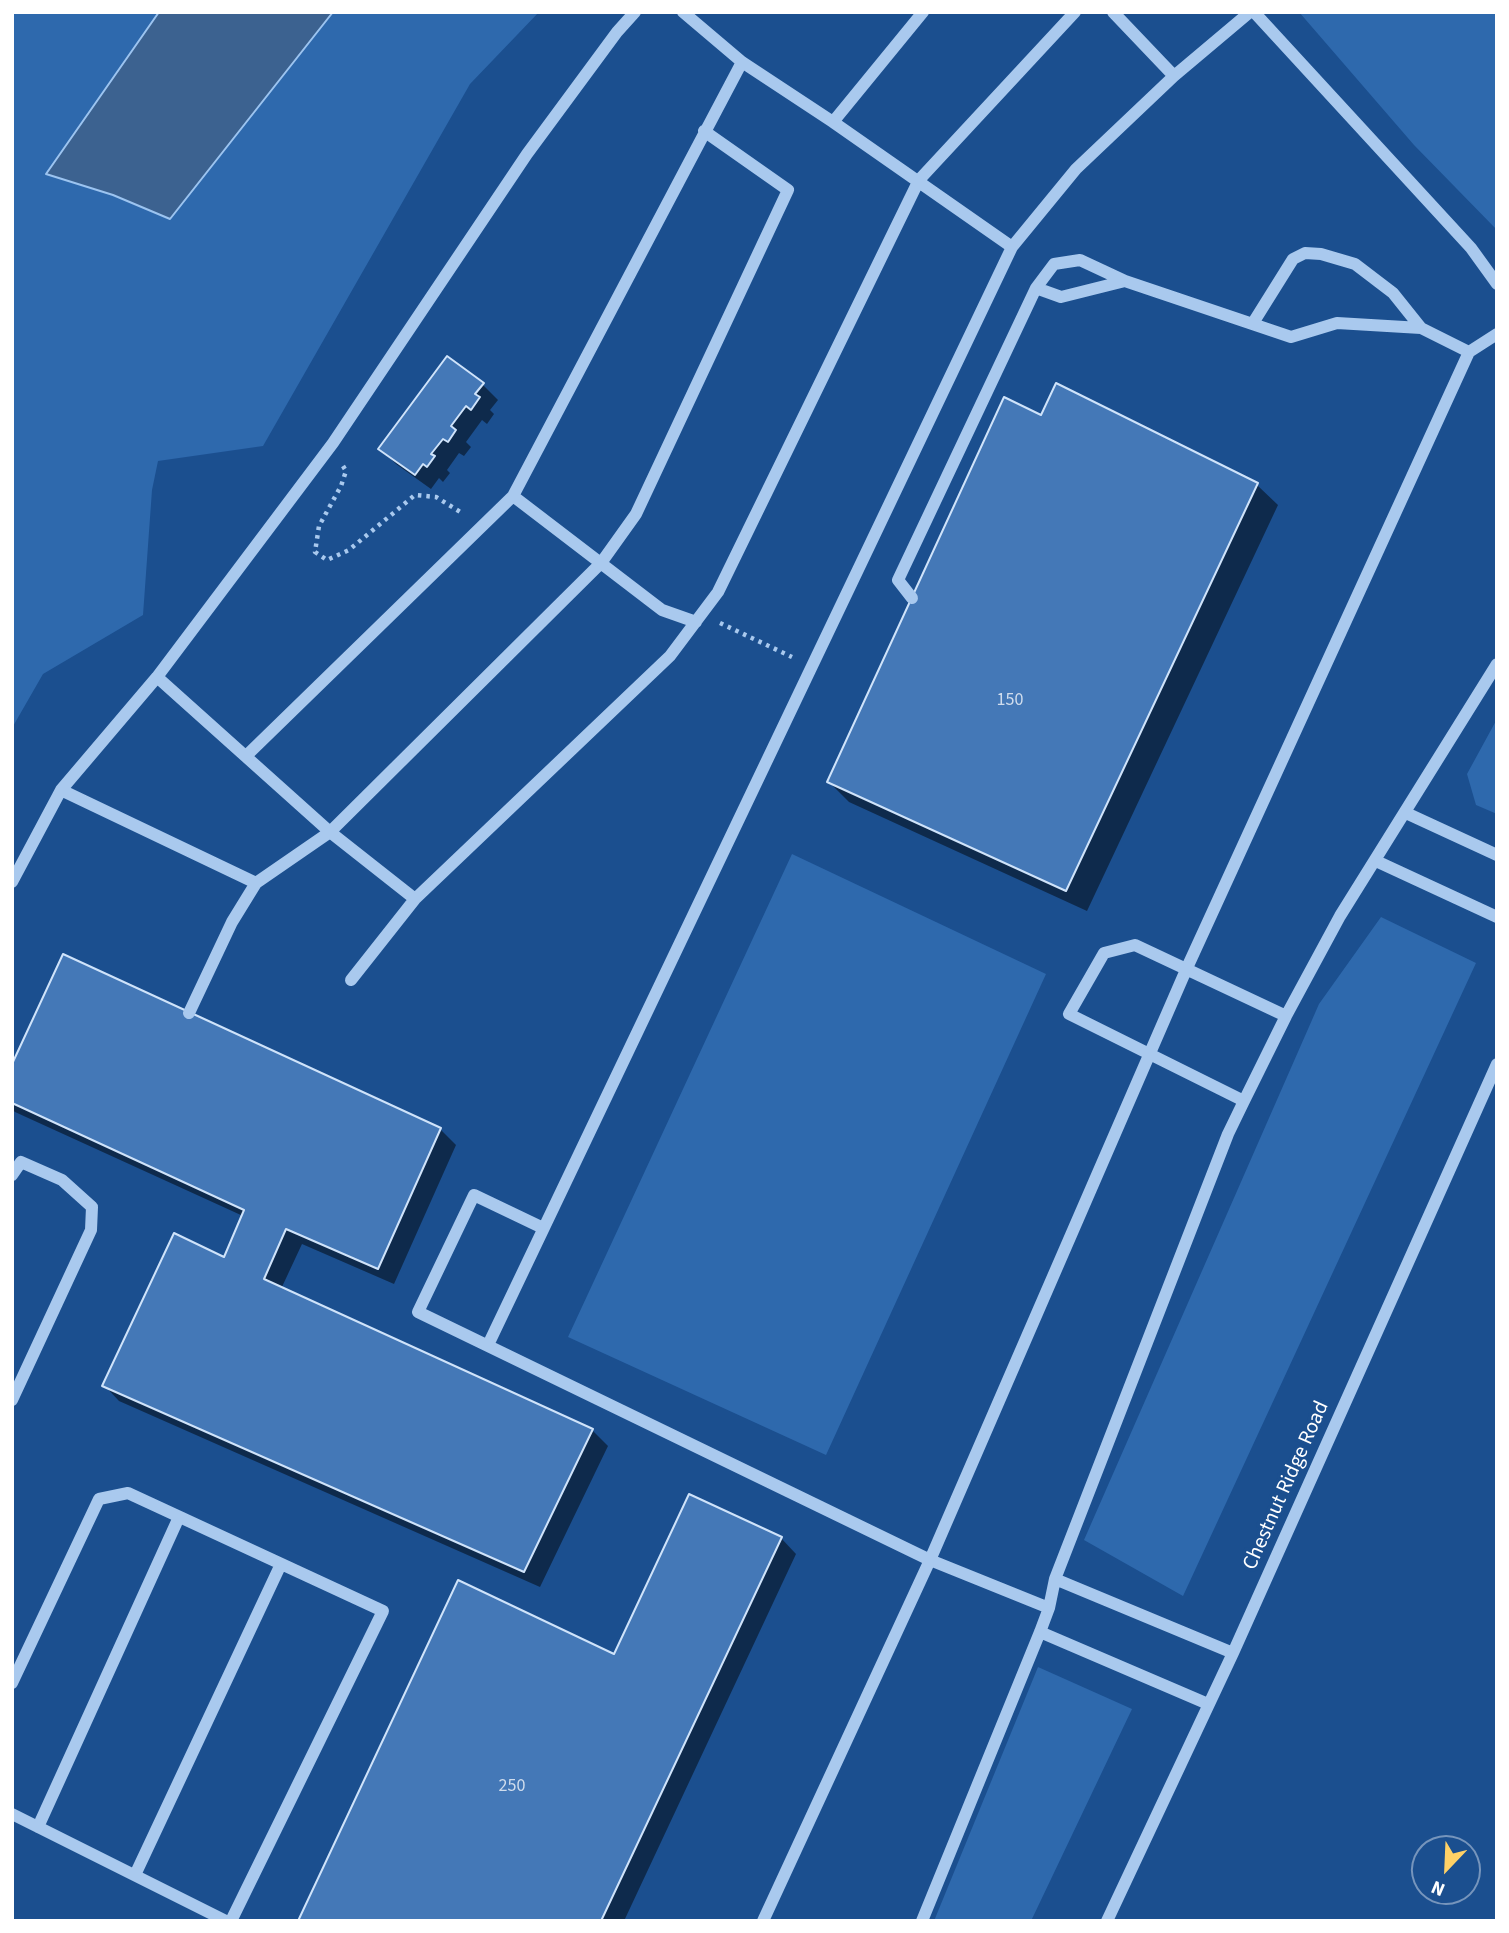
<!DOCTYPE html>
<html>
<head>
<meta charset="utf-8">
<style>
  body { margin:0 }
  #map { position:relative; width:1509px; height:1933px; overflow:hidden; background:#1b4f8f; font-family:"Source Sans 3",sans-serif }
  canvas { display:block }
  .frame { position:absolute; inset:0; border:14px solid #fff; pointer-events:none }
  .north { position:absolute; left:1411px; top:1835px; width:70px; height:70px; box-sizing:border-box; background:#1b4f8f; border:2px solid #7695bc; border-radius:50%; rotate:203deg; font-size:19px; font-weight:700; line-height:28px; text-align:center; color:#fff }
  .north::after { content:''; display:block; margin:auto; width:24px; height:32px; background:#ffd166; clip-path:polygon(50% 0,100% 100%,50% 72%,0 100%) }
</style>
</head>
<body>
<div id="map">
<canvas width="1509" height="1933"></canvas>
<div class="frame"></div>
<div class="north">N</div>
</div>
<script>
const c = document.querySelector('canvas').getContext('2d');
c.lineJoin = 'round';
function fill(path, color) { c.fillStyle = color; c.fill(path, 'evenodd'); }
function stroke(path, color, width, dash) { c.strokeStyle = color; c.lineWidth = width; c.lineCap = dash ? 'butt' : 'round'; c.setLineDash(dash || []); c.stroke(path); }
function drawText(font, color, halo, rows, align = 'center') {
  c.font = font + ' "Source Sans 3",sans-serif'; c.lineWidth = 7; c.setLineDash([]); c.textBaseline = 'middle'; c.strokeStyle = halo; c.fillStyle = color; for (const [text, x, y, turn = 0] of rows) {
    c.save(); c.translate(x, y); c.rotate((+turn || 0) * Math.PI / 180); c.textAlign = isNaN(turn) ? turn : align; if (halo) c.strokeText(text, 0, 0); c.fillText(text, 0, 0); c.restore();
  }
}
const green = new Path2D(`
  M 15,12 L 539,12 L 470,84 L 263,446 L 158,461 L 152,490 L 143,615 L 43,674 L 12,728 L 12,17 Z
  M 1299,12 L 1497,12 L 1497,230 L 1414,145 Z
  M 1497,719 L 1497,814 L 1476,805 L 1467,774 Z
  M 792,854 L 1046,974 L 826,1455 L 568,1337 Z
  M 1381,917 L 1476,963 L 1183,1596 L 1084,1540 L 1319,1004 Z
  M 1038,1667 L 1132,1709 L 1031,1921 L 934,1921 Z`);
const water = new Path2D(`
  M 159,12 L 333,12 L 170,219 L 113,195 L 46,174 Z`);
const shadow = new Path2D(`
  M 482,384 L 498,400 L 490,410 L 494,414 L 487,424 L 482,420 L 466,442 L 471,447 L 464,456 L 459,453 L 447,470 L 450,473 L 443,482 L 439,478 L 431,489 L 396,464 L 380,448 Z
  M 1057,385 L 1257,485 L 1278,505 L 1087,911 L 849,802 L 829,782 L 1041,418 Z
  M 12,1068 L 440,1129 L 456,1145 L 394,1284 L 302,1244 L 281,1289 L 592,1430 L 608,1446 L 540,1587 L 119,1401 L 104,1385 L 225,1259 L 243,1216 L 15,1112 L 12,1109 Z
  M 781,1538 L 796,1554 L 624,1921 L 300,1921 L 615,1656 Z`);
const building = new Path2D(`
  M 447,356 L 484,383 L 475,394 L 480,397 L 471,410 L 466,406 L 451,426 L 456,430 L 448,442 L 443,439 L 431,454 L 435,456 L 427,467 L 423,464 L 415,475 L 378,449 Z
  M 1056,383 L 1258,483 L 1066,891 L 827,782 L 1004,397 L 1041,415 Z
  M 63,954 L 441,1128 L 378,1269 L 286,1229 L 264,1279 L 593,1429 L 524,1572 L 102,1386 L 174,1233 L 224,1257 L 244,1210 L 12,1103 L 12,1064 Z
  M 689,1494 L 782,1537 L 601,1921 L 298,1921 L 458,1580 L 614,1654 Z`);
const path = new Path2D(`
  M 343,466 L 346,471 L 341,486 L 319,526 L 315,552 L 327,560 L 349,550 L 415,495 L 436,497 L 462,513
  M 720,623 L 792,657`);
const minor = new Path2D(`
  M 1113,12 L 1174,76
  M 1254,12 L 1471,248 L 1497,284
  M 833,122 L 923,12
  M 1012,247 L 1076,169 L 1174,76 L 1250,12
  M 1036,288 L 1061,297 L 1125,281
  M 1253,323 L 1293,259 L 1305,253 L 1321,254 L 1355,264 L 1393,293 L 1421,328
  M 513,496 L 662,610 L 696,622
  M 912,598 L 898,580 L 1036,288 L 1054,264 L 1080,260 L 1125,281 L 1291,337 L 1337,323 L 1421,328 L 1469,352
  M 157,677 L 330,832 L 415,899
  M 246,756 L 513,496 L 742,62
  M 61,790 L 256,883
  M 1406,813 L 1497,855
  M 1376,861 L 1497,917
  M 12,882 L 61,790 L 157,677 L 333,443 L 527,154 L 617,32 L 635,12
  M 351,980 L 415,899 L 670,656 L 718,592 L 919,180 L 1075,12
  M 189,1013 L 232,922 L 256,883 L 330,832 L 601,563 L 636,514 L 788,190 L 704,131
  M 1244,1101 L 1069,1014 L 1104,953 L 1135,945 L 1286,1016
  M 12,1175 L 21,1162 L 62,1180 L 92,1207 L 91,1230 L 12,1400
  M 543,1228 L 474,1195 L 418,1312 L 930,1560 L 1049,1608
  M 488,1345 L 1012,247 L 833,122 L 742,62 L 683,12
  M 1055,1579 L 1233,1653
  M 1040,1632 L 1208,1704
  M 12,1683 L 99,1499 L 128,1493 L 383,1611 L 231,1921
  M 12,1814 L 226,1921
  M 38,1827 L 179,1517
  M 135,1875 L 281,1564
  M 763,1921 L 930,1560 L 1186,970 L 1469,352 L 1497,334
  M 922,1921 L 1040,1632 L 1049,1608 L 1055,1579 L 1228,1134 L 1244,1101 L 1286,1016 L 1340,916 L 1497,664
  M 1107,1921 L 1233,1653 L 1497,1064`);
const numberNames = [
  ["150",1010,701],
  ["250",512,1787]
];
const streetNames = [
  ["Chestnut Ridge Road",1287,1486,-66]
];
fill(green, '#2e69ad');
fill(water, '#3c6290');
stroke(water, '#9cc4f0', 2);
fill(shadow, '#0007');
fill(building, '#4478b7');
stroke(building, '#cfe3fa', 2);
stroke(path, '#a9c9ee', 4.5, [3.5, 5]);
stroke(minor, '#a9c9ee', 12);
drawText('18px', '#d0dded', null, numberNames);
drawText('21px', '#fff', '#1b4f8f', streetNames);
</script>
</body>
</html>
